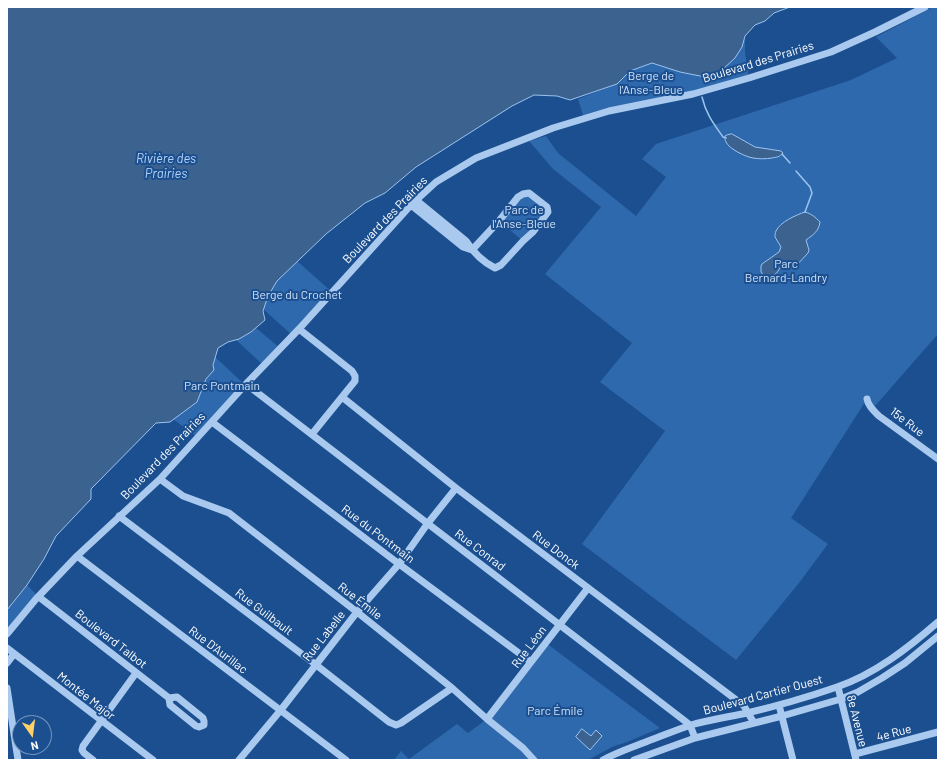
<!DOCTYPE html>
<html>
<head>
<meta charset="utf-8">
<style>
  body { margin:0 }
  #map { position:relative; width:945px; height:767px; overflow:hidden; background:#1b4f8f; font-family:Barlow,sans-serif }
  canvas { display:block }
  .frame { position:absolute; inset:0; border:8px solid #fff; pointer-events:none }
  .north { position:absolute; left:12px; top:715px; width:40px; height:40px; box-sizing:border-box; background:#1b4f8f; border:1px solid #7695bc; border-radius:50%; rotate:166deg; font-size:11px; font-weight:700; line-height:16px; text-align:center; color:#fff }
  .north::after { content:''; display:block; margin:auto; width:14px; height:18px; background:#ffd166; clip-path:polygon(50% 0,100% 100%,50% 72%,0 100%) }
</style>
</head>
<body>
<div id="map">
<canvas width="945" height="767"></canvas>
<div class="frame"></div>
<div class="north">N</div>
</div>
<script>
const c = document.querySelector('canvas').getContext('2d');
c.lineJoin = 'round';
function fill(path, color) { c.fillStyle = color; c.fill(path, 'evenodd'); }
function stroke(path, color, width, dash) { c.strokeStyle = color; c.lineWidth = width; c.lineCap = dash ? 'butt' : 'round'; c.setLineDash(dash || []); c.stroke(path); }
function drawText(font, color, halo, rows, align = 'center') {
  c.font = font + ' Barlow,sans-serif'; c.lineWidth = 4; c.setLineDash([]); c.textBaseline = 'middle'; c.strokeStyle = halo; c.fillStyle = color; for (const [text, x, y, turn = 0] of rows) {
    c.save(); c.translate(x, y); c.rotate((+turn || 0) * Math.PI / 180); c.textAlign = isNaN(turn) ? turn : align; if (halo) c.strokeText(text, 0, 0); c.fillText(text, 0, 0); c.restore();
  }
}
const green = new Path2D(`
  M 933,7 L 938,7 L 938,334 L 875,406 L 867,399 L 791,518 L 828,544 L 799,583 L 736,660 L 582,544 L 665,431 L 600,382 L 632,343 L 545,274 L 601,207 L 553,169 L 529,141 L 546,136 L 558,153 L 636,216 L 666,177 L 642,159 L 656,144 L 851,80 L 897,58 L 876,37 Z
  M 745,36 L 745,52 L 749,78 L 584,118 L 578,99 L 617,84 L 630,71 L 652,63 L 680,72 L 706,77 L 722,70 L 742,47 Z
  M 523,194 L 547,207 L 523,241 L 499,221 Z
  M 297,261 L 332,292 L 292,335 L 263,309 L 268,296 L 277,281 Z
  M 256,328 L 280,348 L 265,364 L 261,363 L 236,340 L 251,332 Z
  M 215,357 L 242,382 L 246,384 L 197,437 L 173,419 L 197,402 L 206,379 L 214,370 L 213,365 Z
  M 27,585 L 39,597 L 7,634 L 7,610 Z
  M 546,643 L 660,728 L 627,742 L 612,747 L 588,760 L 394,760 L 401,751 L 409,759 L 457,724 L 468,733 L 487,719 Z`);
const water = new Path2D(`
  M 7,7 L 790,7 L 774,13 L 765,21 L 755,25 L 745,36 L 742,47 L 735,58 L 722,70 L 705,77 L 680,72 L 652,63 L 630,71 L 617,84 L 570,100 L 557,96 L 534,95 L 512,106 L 416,167 L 385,193 L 365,203 L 326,234 L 277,281 L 268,296 L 263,311 L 265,320 L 251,332 L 239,339 L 228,342 L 218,348 L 213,365 L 214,370 L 206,379 L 197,402 L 170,422 L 156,423 L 91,489 L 91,499 L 56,536 L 44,559 L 27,585 L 7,610 Z
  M 732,134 L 755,147 L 781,151 L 783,153 C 780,157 777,157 772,158 C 766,159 759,159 753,158 C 746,157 729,149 726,142 C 725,140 725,139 725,136 L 727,135 Z
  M 805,212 C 812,214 815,217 820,222 C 819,231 813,235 806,240 L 809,250 L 808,253 L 795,267 L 789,268 L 781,266 C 776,275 775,276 765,277 L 761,272 L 761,266 L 762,264 L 779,252 L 781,247 L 775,237 C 775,235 775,233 776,231 C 780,222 796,215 805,212 Z
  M 582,729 L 591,736 L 596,730 L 602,736 L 590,750 L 576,737 Z`);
const stream = new Path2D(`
  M 702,97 C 706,114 713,123 723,137 L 726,138
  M 782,154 L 790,163
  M 796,171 L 810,187 L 812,193 L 805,212`);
const minor = new Path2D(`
  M 416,200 L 466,241 C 473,252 483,262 495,268 L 501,265 L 523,241 L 533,232 L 548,212 L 547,207 L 529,193 L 523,194 L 518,197 L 499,221 L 472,250
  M 411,205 L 463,247 L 472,250
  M 299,329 L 352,371 L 355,376 L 355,381 L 312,434
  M 246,384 L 681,718 L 690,725 L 695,738
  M 342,397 L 456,488 L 739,702 L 744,706 L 754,723
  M 867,399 C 868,406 874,411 879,416 L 938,459
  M 212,422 L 399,564 L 531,662
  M 160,479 L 183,496 L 229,513 L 357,612 L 452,688 L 487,719 L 523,748 L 534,760
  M 119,516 L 315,664 L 389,722 L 396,725 L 401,723 L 452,688
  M 77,556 L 346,760
  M 39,597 L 169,698 L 177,697 L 203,718 L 204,721 L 204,725 L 199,727 L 196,726 L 170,705 L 169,698
  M 7,634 L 36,599 L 77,556 L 160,479 L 246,384 L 299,329 L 411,205 L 436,182 L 476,158 L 553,128 L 609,111 L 693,94 L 749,78 L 831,52 L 875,32 L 925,7
  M 7,648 L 153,760
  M 7,663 L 14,654
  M 838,687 L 856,760
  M 7,688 L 18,760
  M 779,705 L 793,760
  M 487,719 L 588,588
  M 855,754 L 938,732
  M 93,760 L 84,753 L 82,750 L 83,746 L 136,673
  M 239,760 L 280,711 L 357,612 L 399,564 L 428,523 L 456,488
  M 603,760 C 617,752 633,747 648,741 C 662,736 676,730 691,725 C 709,720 728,717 747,713 C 777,706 808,697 837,687 C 875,674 908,648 938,622
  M 634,760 L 695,738 L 782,716 L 841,699 L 858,692 L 882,678 L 905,663 L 938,636`);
const streetNames = [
  ["Boulevard des Prairies",758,62,-17],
  ["Boulevard des Prairies",385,220,-46],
  ["15e Rue",907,422,37],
  ["Boulevard des Prairies",163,456,-46],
  ["Rue du Pontmain",378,534,37],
  ["Rue Conrad",480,550,37],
  ["Rue Donck",556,550,37],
  ["Rue Émile",360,601,38],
  ["Rue Guilbault",264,612,37],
  ["Rue Labelle",324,636,-52],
  ["Boulevard Talbot",111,639,38],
  ["Rue Léon",529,647,-53],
  ["Rue D'Aurillac",218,650,37],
  ["Boulevard Cartier Ouest",763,695,-15],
  ["Montée Major",86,696,38],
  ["8e Avenue",857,721,76],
  ["4e Rue",894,733,-15]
];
const parkNames = [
  ["Berge de",651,76],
  ["l'Anse-Bleue",651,90],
  ["Parc de",524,210],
  ["l'Anse-Bleue",524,224],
  ["Parc",786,264],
  ["Bernard-Landry",786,278],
  ["Berge du Crochet",297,295],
  ["Parc Pontmain",222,386],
  ["Parc Émile",555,711]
];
const waterNames = [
  ["Rivière des",166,159],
  ["Prairies",166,174]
];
fill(green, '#2e69ad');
fill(water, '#3c6290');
stroke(water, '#9cc4f0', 1);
stroke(stream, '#9cc4f0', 1.5);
stroke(minor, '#a9c9ee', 7);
drawText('12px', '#fff', '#1b4f8f', streetNames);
drawText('12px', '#cfe3fa', '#1b4f8f', parkNames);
drawText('italic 13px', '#b5d3f5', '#1b4f8f', waterNames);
</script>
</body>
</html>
